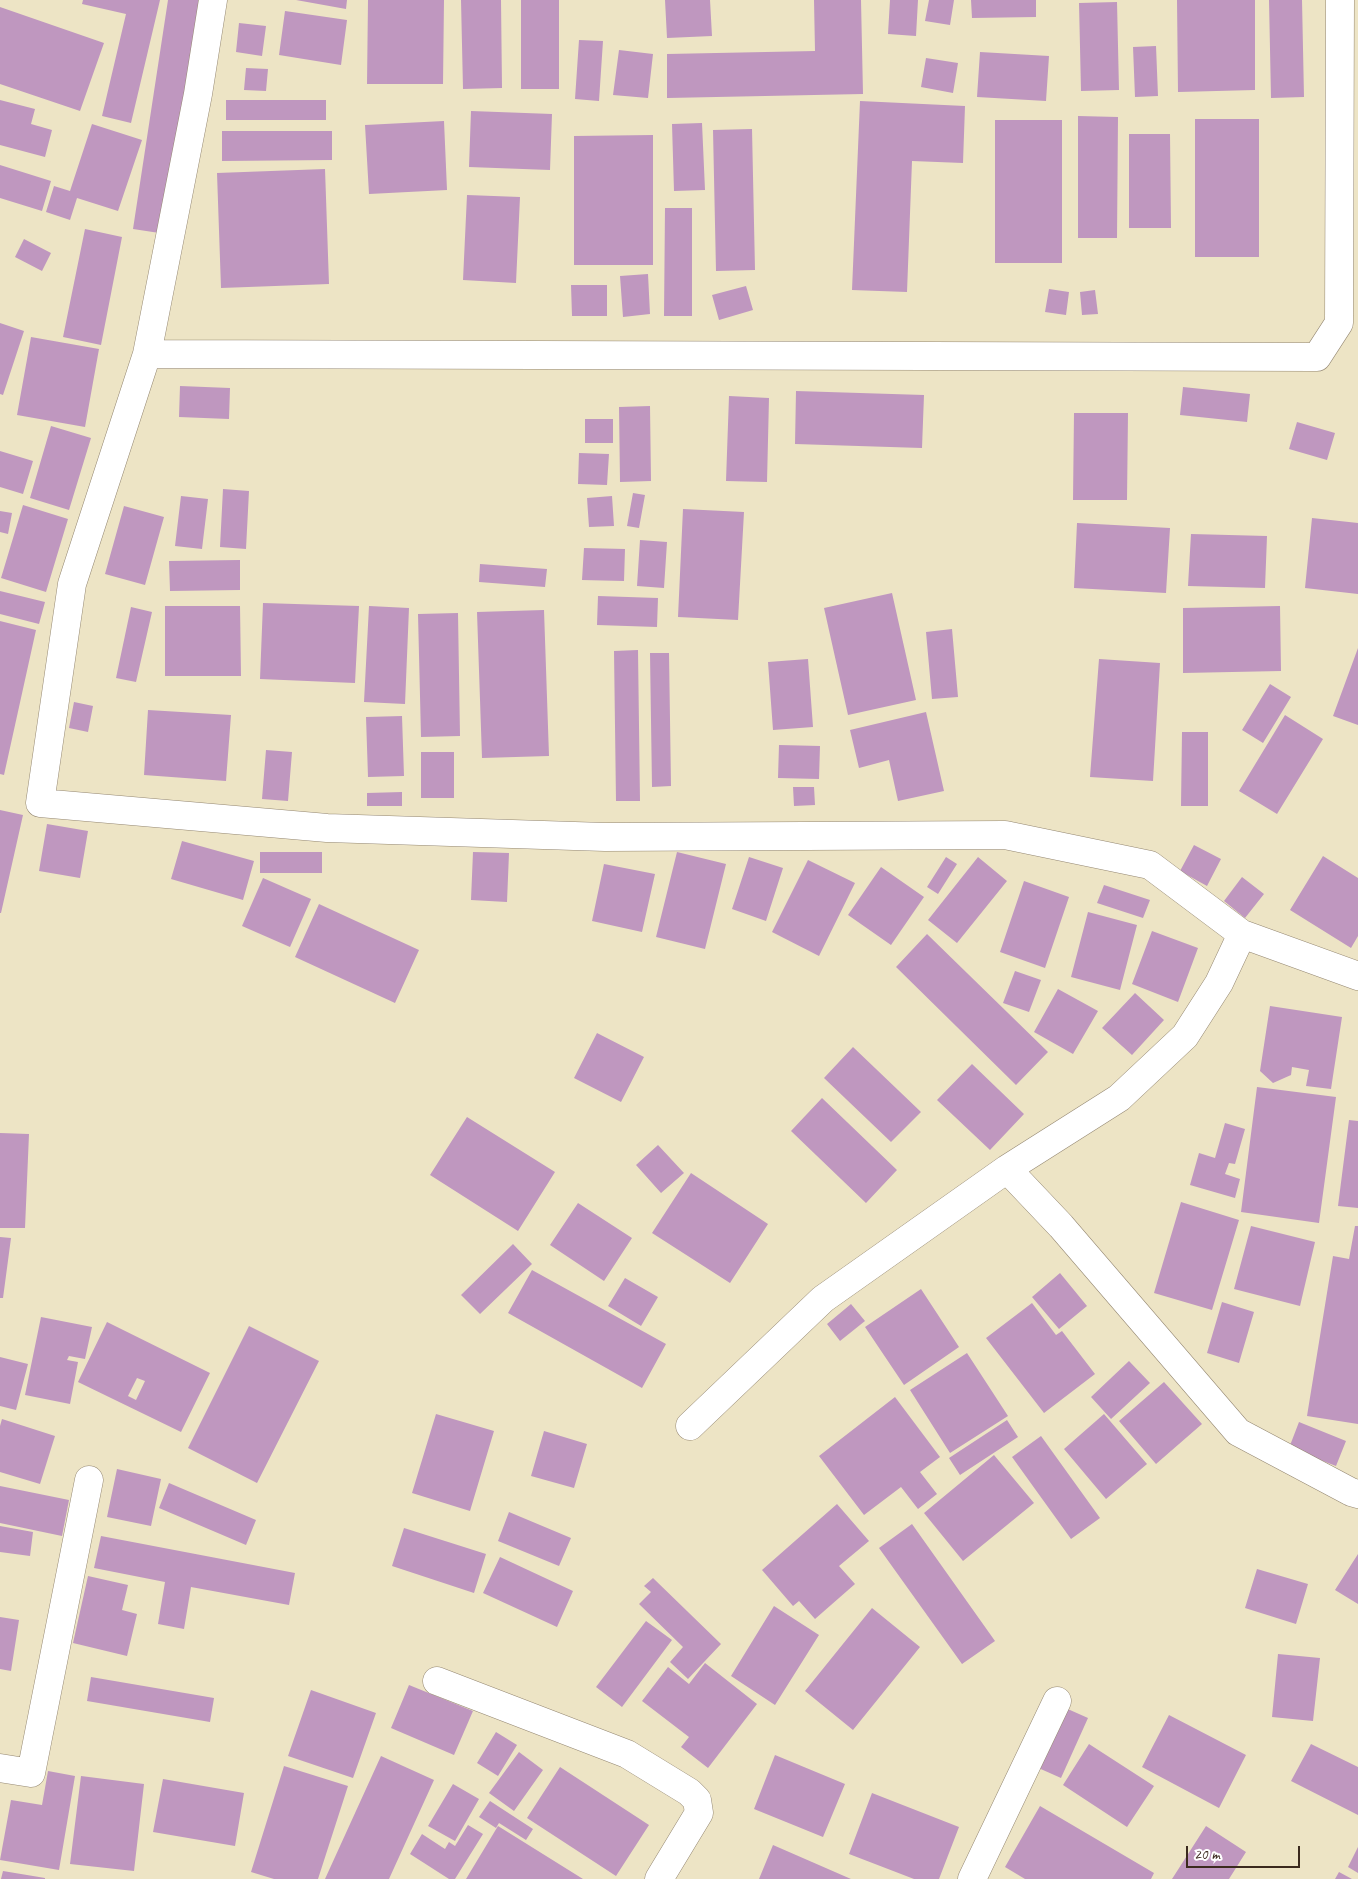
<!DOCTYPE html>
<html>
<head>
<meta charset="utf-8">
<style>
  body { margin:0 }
  #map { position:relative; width:1358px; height:1879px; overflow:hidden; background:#ede4c5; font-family:Caveat,sans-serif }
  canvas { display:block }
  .scale { position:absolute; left:1186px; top:1846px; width:114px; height:22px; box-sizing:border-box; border:2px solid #3b2a1e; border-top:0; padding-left:6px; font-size:15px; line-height:18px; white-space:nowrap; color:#3b2a1e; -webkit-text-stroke:4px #fff; paint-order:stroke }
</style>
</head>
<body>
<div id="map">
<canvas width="1358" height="1879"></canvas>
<div class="scale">20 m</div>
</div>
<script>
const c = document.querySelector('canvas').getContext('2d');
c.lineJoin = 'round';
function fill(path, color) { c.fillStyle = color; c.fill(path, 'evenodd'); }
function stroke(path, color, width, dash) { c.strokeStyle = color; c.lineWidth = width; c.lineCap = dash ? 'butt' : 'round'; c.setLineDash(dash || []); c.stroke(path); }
const building = new Path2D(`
  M 83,0 L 160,0 L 131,123 L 102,116 L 126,14 L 82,4 Z
  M 168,0 L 201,0 L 166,234 L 133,229 Z
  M 296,0 L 347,0 L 346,9 Z
  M 368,0 L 444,0 L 443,84 L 367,84 Z
  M 461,0 L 501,0 L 502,88 L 463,89 Z
  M 521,0 L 559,0 L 559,89 L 521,89 Z
  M 665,0 L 710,0 L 712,36 L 667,38 Z
  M 814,0 L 861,0 L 863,94 L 667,98 L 667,54 L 815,51 Z
  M 890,0 L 918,0 L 916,36 L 888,34 Z
  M 929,0 L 954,0 L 950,25 L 925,21 Z
  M 971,0 L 1036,0 L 1036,17 L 972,18 Z
  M 1177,0 L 1255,0 L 1255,90 L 1178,92 Z
  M 1269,0 L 1302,0 L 1304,97 L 1271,98 Z
  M 1117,2 L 1119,90 L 1081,91 L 1079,3 Z
  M 0,7 L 104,43 L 80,111 L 0,84 Z
  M 285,11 L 347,20 L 341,65 L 279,55 Z
  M 239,23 L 266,26 L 262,56 L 236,52 Z
  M 579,40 L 603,41 L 599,101 L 575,99 Z
  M 1156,46 L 1158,96 L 1135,97 L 1133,47 Z
  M 619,50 L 653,54 L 648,98 L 613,95 Z
  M 980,52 L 1049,56 L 1046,101 L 977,97 Z
  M 926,58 L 958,63 L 953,93 L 921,87 Z
  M 246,68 L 268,69 L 266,91 L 244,90 Z
  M 0,100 L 35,109 L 31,124 L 52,130 L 45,157 L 0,145 Z
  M 226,100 L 326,100 L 326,120 L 226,120 Z
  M 860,101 L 965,106 L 963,163 L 912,161 L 907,292 L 852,290 Z
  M 471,111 L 552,114 L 550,170 L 469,167 Z
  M 1078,116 L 1118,117 L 1117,238 L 1078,238 Z
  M 1195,119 L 1259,119 L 1259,257 L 1195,257 Z
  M 995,120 L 1062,120 L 1062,263 L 995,263 Z
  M 444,121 L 447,190 L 369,194 L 365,125 Z
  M 702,123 L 705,190 L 674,191 L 672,124 Z
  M 92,124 L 142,140 L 118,211 L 77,198 L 70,220 L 46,212 L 54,186 L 70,191 Z
  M 752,129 L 755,270 L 716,271 L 713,130 Z
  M 222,131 L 332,131 L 332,160 L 222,161 Z
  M 1129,134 L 1170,134 L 1171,228 L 1129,228 Z
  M 653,135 L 653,265 L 574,265 L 574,136 Z
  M 0,165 L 51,181 L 42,211 L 0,198 Z
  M 325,169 L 329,284 L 221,288 L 217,173 Z
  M 467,195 L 520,197 L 516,283 L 463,280 Z
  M 665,208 L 692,208 L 692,316 L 664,316 Z
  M 85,229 L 122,237 L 101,345 L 63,337 Z
  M 24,239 L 51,253 L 42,271 L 15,257 Z
  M 648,274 L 650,314 L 623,317 L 620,276 Z
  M 571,285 L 607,285 L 607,316 L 572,316 Z
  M 746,286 L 753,310 L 719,320 L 712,295 Z
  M 1049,289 L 1069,292 L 1066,315 L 1045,312 Z
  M 1095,290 L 1098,314 L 1082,315 L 1080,292 Z
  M 0,323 L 24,331 L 3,395 L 0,394 Z
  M 31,337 L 99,349 L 85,427 L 17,415 Z
  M 180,386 L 230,388 L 229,419 L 179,417 Z
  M 1183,387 L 1250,394 L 1247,422 L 1180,415 Z
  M 796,391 L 924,395 L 922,448 L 795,444 Z
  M 729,396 L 769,398 L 767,482 L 726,481 Z
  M 650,406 L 651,481 L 620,482 L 619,407 Z
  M 1074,413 L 1128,413 L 1127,500 L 1073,500 Z
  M 585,419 L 613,419 L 613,443 L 585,443 Z
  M 1297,422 L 1335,433 L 1327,460 L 1289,449 Z
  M 51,426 L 91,438 L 69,510 L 30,498 Z
  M 0,451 L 33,461 L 23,494 L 0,487 Z
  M 579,453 L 609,454 L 607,485 L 578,484 Z
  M 223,489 L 249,491 L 246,549 L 220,547 Z
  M 633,493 L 645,495 L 639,528 L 627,526 Z
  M 181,496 L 208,499 L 202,549 L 175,546 Z
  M 612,496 L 614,526 L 589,527 L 587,498 Z
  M 23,505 L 68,519 L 46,592 L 1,578 Z
  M 124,506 L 164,517 L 145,585 L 105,574 Z
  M 683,509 L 744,512 L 738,620 L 678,617 Z
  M 0,511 L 12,513 L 8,534 L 0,532 Z
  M 1312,518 L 1358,523 L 1358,594 L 1305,588 Z
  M 1077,523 L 1170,528 L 1166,593 L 1074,588 Z
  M 1191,534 L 1267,536 L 1265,588 L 1188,586 Z
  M 640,540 L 667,542 L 664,588 L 637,586 Z
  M 584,548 L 625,549 L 624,581 L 582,580 Z
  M 240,560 L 240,590 L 170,591 L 169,561 Z
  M 480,564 L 547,569 L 545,587 L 479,582 Z
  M 0,591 L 45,602 L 39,624 L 0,614 Z
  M 892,593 L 916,700 L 848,715 L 824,608 Z
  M 598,596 L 658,598 L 657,627 L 597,625 Z
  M 263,603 L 359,606 L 355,683 L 260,679 Z
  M 165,606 L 240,606 L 241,676 L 165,676 Z
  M 369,606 L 409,608 L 405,704 L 364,702 Z
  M 1280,606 L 1281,671 L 1183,673 L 1183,608 Z
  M 131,607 L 152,612 L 136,682 L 116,678 Z
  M 544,610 L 549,756 L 482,758 L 477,612 Z
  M 458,613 L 460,736 L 421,737 L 418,614 Z
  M 0,621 L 36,630 L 4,775 L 0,774 Z
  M 952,629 L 958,697 L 932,699 L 926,632 Z
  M 1358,648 L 1358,725 L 1333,716 Z
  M 638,650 L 640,801 L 616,801 L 614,651 Z
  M 650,653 L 669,653 L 671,786 L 652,787 Z
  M 808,659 L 813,727 L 773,730 L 768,662 Z
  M 1099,659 L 1160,663 L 1153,781 L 1090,777 Z
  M 1270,684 L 1291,697 L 1263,743 L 1242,730 Z
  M 74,702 L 93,706 L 88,732 L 69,728 Z
  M 148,710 L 231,715 L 226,781 L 144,775 Z
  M 926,712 L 944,791 L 898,801 L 889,760 L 859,768 L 850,730 Z
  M 1285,715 L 1323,739 L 1277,814 L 1239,791 Z
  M 402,716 L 404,776 L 368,777 L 366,717 Z
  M 1182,732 L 1208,732 L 1208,806 L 1181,806 Z
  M 779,745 L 820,746 L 819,779 L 778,778 Z
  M 266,750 L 292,752 L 288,801 L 262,799 Z
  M 421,752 L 454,752 L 454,798 L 421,798 Z
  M 793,787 L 814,787 L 815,805 L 794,806 Z
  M 402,792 L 402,806 L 367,806 L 367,793 Z
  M 0,810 L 23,815 L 1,913 L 0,913 Z
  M 47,824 L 88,831 L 80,878 L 39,871 Z
  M 182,841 L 254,861 L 243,900 L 171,879 Z
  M 1194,845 L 1221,859 L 1207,886 L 1180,871 Z
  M 260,852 L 322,852 L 322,873 L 260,873 Z
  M 473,852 L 509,853 L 507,902 L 471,900 Z
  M 677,852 L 726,864 L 705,949 L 656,937 Z
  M 1323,856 L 1358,878 L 1358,936 L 1351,948 L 1290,910 Z
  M 749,857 L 783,868 L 766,921 L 732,909 Z
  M 946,857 L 957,864 L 938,894 L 927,887 Z
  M 978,857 L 1007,881 L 957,943 L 928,920 Z
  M 808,860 L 855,883 L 819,956 L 772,932 Z
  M 604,864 L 655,874 L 642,932 L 592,921 Z
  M 881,867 L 924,897 L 891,945 L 848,915 Z
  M 1242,877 L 1264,894 L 1245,918 L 1224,901 Z
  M 263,878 L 311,899 L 290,947 L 242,926 Z
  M 1024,881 L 1069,897 L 1045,968 L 1000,952 Z
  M 1104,885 L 1150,900 L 1143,918 L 1097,903 Z
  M 319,904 L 419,950 L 395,1003 L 295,957 Z
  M 1088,912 L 1137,925 L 1120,990 L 1071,977 Z
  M 1152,931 L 1198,948 L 1178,1002 L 1132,984 Z
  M 927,934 L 1048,1052 L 1016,1085 L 896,967 Z
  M 1015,971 L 1041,980 L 1029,1012 L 1003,1003 Z
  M 1058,989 L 1098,1011 L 1073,1054 L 1034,1032 Z
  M 1135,993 L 1164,1020 L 1132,1055 L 1102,1028 Z
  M 1270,1006 L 1342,1017 L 1331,1089 L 1306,1086 L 1309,1070 L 1292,1067 L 1291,1075 L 1273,1083 L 1260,1071 Z
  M 597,1033 L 644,1057 L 621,1102 L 574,1078 Z
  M 853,1047 L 921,1112 L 891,1142 L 824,1078 Z
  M 972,1064 L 1024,1114 L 990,1150 L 937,1100 Z
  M 1257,1087 L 1336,1097 L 1319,1223 L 1241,1212 Z
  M 822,1098 L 897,1170 L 866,1203 L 791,1131 Z
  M 467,1117 L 555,1172 L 518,1231 L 430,1175 Z
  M 1349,1120 L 1358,1121 L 1358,1208 L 1338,1206 Z
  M 1225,1123 L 1245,1129 L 1235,1164 L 1229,1163 L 1225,1174 L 1240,1179 L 1235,1198 L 1190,1185 L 1199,1153 L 1215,1158 Z
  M 0,1133 L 29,1134 L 25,1228 L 0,1228 Z
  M 658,1145 L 684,1173 L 661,1193 L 636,1165 Z
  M 691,1173 L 768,1224 L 730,1283 L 652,1233 Z
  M 1181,1202 L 1239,1220 L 1212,1310 L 1154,1293 Z
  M 578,1203 L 632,1238 L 604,1281 L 550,1245 Z
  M 1251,1226 L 1315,1242 L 1300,1306 L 1234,1289 Z
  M 1355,1226 L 1358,1226 L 1358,1424 L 1307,1416 L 1333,1256 L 1349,1259 Z
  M 0,1237 L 11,1238 L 3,1298 L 0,1298 Z
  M 513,1244 L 532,1264 L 480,1314 L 461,1295 Z
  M 532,1270 L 666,1344 L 642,1388 L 508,1313 Z
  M 1060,1273 L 1087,1306 L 1059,1329 L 1032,1297 Z
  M 625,1278 L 658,1297 L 641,1326 L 608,1306 Z
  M 921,1289 L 959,1347 L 904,1385 L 865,1327 Z
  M 1222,1302 L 1254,1312 L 1239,1363 L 1207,1353 Z
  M 1032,1303 L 1056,1335 L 1062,1331 L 1095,1374 L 1044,1413 L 986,1338 Z
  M 851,1304 L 865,1321 L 840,1341 L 827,1324 Z
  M 41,1317 L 92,1327 L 85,1359 L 69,1356 L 67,1360 L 78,1362 L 70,1404 L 25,1395 Z
  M 107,1322 L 210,1373 L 181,1432 L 78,1382 ZM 137,1378 L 145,1381 L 136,1400 L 128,1396 Z
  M 249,1326 L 319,1361 L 257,1483 L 188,1448 Z
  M 967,1353 L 1008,1416 L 950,1453 L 910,1390 Z
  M 0,1357 L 28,1364 L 16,1410 L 0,1406 Z
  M 1129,1361 L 1150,1383 L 1111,1419 L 1091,1397 Z
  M 1164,1382 L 1202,1424 L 1156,1464 L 1119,1421 Z
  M 895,1397 L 940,1457 L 920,1472 L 937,1494 L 918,1509 L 901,1487 L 864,1515 L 819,1456 Z
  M 436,1414 L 494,1431 L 470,1511 L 412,1493 Z
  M 1104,1414 L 1147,1464 L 1106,1499 L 1064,1449 Z
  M 2,1419 L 55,1436 L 40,1484 L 0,1472 L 0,1426 Z
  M 1007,1420 L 1018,1437 L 960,1475 L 949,1458 Z
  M 1299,1422 L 1346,1441 L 1336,1466 L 1289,1448 Z
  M 544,1431 L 587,1444 L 574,1488 L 531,1476 Z
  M 1041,1436 L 1100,1518 L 1071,1539 L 1012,1457 Z
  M 994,1455 L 1034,1503 L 963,1561 L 924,1513 Z
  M 117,1469 L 161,1479 L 151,1526 L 107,1517 Z
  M 169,1483 L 256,1520 L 246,1545 L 159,1508 Z
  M 0,1486 L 69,1500 L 62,1536 L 0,1523 Z
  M 837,1504 L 869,1541 L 839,1566 L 855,1584 L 815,1619 L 799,1601 L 793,1606 L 762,1570 Z
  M 509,1512 L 571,1538 L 559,1566 L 498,1541 Z
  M 912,1524 L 995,1641 L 962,1664 L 879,1548 Z
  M 0,1526 L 33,1532 L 30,1556 L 0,1552 Z
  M 404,1528 L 486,1554 L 474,1593 L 392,1566 Z
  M 101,1536 L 295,1573 L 289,1605 L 191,1587 L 184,1629 L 158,1624 L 165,1582 L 94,1568 Z
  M 1358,1554 L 1358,1604 L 1335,1590 Z
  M 500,1557 L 573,1591 L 557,1627 L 483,1593 Z
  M 1257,1569 L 1308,1584 L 1296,1624 L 1245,1608 Z
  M 88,1576 L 128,1585 L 122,1610 L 137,1614 L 127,1656 L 73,1643 Z
  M 653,1578 L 721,1644 L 688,1679 L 670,1662 L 683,1647 L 639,1604 L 651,1592 L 644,1586 Z
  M 774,1606 L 819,1635 L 775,1705 L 731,1676 Z
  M 872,1608 L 920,1647 L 853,1730 L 805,1691 Z
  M 0,1617 L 19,1620 L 11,1671 L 0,1669 Z
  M 646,1621 L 672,1640 L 622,1707 L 596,1687 Z
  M 1278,1654 L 1320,1658 L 1313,1721 L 1272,1717 Z
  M 705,1663 L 757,1704 L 708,1768 L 681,1747 L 689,1737 L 642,1701 L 668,1667 L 689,1684 Z
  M 91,1677 L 214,1698 L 210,1722 L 87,1701 Z
  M 409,1685 L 473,1711 L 454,1755 L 391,1728 Z
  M 311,1690 L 376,1713 L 353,1778 L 288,1756 Z
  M 1061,1706 L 1088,1718 L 1061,1778 L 1034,1766 Z
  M 1169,1715 L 1246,1755 L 1219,1808 L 1142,1767 Z
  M 496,1732 L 517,1745 L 498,1776 L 477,1763 Z
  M 1089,1744 L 1154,1786 L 1127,1827 L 1063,1785 Z
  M 1311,1744 L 1358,1767 L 1358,1815 L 1291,1781 Z
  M 519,1752 L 543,1770 L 514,1811 L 489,1793 Z
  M 775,1755 L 845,1784 L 823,1837 L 754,1809 Z
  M 381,1756 L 434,1780 L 389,1879 L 325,1879 Z
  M 284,1766 L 348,1786 L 318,1879 L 274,1879 L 251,1872 Z
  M 560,1767 L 649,1825 L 616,1876 L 527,1818 Z
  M 48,1771 L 75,1776 L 59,1870 L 0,1860 L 11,1800 L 42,1805 Z
  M 81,1776 L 144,1784 L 134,1871 L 70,1864 Z
  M 163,1779 L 244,1793 L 235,1846 L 153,1832 Z
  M 453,1784 L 479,1799 L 455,1841 L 428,1826 Z
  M 872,1793 L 959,1827 L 939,1879 L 914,1879 L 849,1854 Z
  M 490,1801 L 533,1829 L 526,1840 L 499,1823 L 496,1828 L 479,1817 Z
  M 1040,1806 L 1154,1873 L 1151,1879 L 1025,1879 L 1005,1867 Z
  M 468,1825 L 483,1834 L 455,1879 L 449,1879 L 410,1854 L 422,1834 L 445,1849 L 449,1842 L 455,1846 Z
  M 498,1826 L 583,1879 L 466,1879 Z
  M 1206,1826 L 1246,1852 L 1229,1879 L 1172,1879 Z
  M 773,1845 L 851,1879 L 759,1879 Z
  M 1358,1847 L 1358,1873 L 1348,1867 Z
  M 3,1871 L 45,1878 L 45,1879 L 1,1879 Z
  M 1339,1872 L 1352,1879 L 1335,1879 Z`);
const street = new Path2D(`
  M 213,0 L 198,94 L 147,354 L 72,584 L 40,803 L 327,828 L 605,837 L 1005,835 L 1150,865 L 1242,934 L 1358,976
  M 147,354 L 1317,357 L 1339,323 L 1340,0
  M 1007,1169 L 1061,1226 L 1238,1432 L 1351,1492 L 1358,1494
  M 690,1426 L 823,1299 L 1007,1169 L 1119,1098 L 1185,1036 L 1219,983 L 1242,934
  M 437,1681 L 627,1754 L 689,1792 L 697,1800 L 699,1813 L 659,1879
  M 0,1768 L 31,1773 L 89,1480
  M 972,1879 L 1057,1701`);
fill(building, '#bf97bf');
stroke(street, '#948772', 29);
stroke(street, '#fff', 28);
</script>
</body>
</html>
